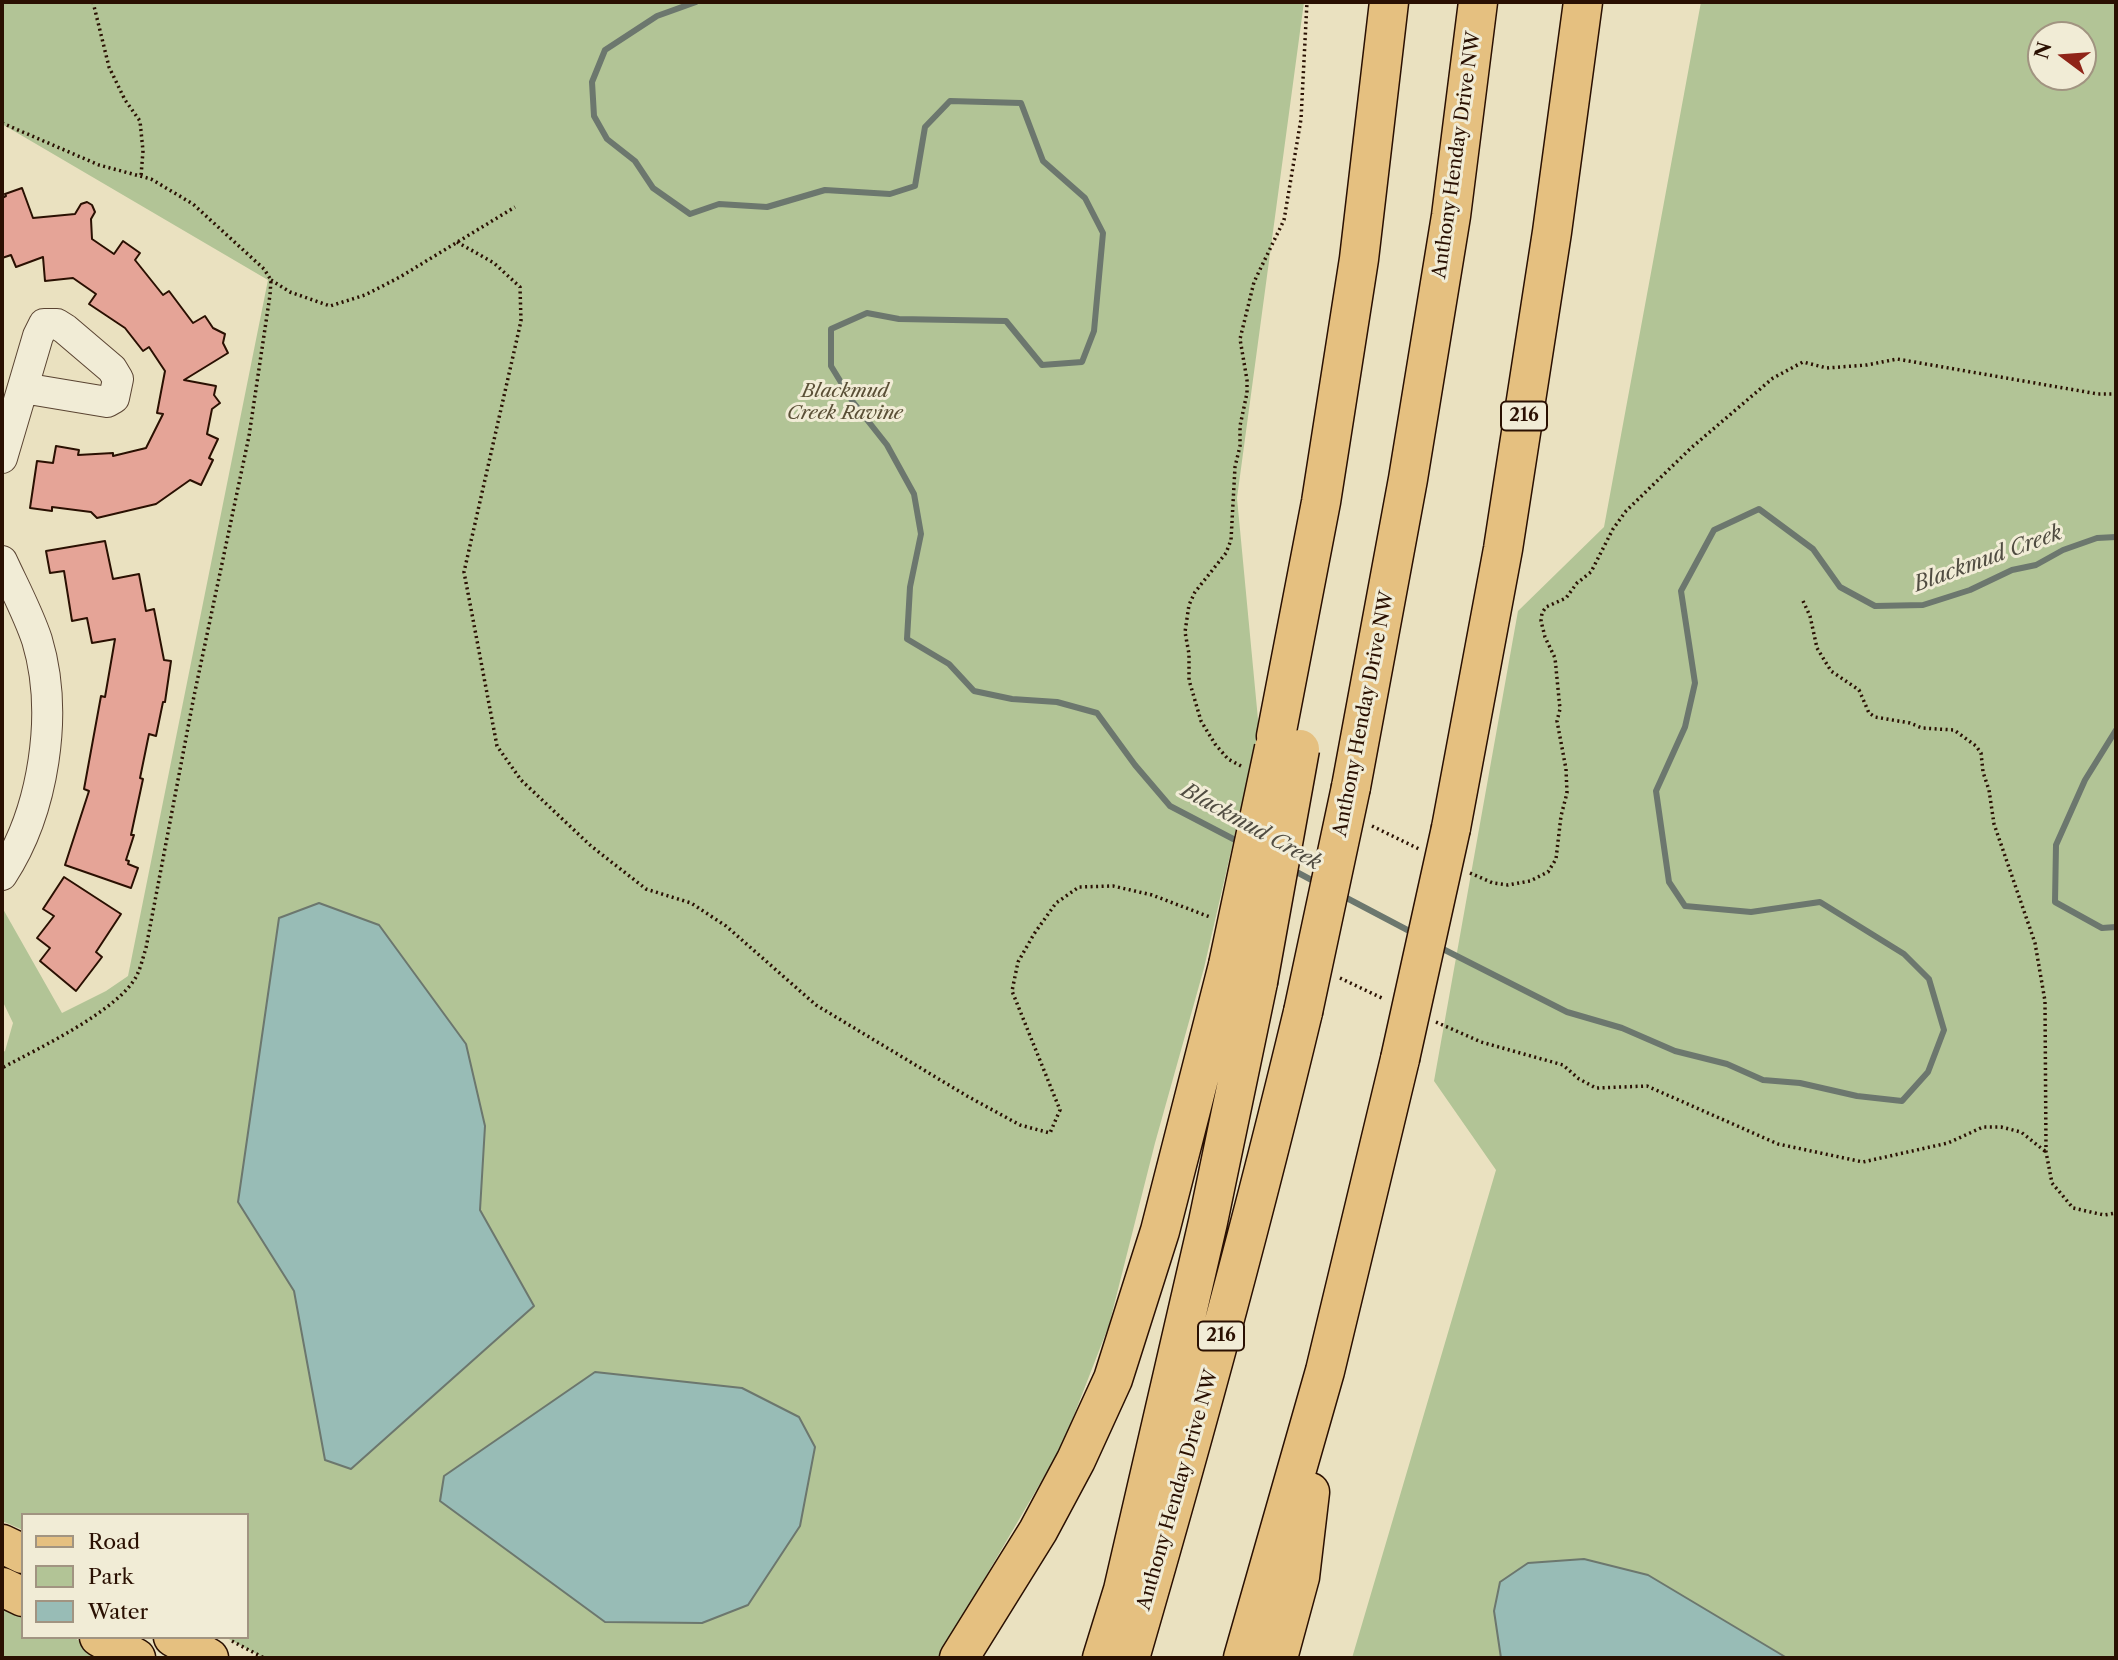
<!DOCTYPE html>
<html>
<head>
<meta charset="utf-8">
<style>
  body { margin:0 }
  #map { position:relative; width:2118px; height:1660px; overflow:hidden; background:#eae1c0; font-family:"Libre Caslon Text",serif }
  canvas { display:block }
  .frame { position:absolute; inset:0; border:4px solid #2a1002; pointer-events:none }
  .legend { position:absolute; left:21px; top:1513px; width:228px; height:126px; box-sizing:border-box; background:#f1ecd6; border:2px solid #a19481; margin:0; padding:9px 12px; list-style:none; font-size:21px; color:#2a1002 }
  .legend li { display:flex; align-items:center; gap:14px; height:35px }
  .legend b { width:35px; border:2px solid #a19481 }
  .north { position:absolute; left:2027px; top:21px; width:70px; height:70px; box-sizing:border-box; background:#f1ecd6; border:2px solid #a19481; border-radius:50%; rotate:286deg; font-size:19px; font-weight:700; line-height:28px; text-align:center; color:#2a1002 }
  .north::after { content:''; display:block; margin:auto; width:24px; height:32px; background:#8f2418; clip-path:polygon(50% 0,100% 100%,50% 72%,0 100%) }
</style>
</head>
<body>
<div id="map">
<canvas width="2118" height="1660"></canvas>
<div class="frame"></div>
<ul class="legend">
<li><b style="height:9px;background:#e5c080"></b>Road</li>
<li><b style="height:19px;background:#b2c496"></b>Park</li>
<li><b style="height:19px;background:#98bcb6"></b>Water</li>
</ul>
<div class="north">N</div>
</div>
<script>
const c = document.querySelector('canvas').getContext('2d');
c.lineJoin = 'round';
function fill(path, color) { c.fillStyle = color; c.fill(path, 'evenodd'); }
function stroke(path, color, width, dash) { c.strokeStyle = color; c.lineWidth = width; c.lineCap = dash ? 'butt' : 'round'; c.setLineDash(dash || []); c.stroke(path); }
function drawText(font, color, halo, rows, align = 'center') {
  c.font = font + ' "Libre Caslon Text",serif'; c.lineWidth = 6; c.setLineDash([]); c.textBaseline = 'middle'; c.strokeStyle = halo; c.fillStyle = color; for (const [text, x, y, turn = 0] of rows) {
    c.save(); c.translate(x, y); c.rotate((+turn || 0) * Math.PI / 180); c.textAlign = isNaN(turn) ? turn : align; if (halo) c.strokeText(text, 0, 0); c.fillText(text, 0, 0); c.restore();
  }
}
const green = new Path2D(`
  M 2,2 L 1304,2 L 1237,498 L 1259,730 L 1204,968 L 1155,1143 L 1109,1325 L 1062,1446 L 938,1658 L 264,1658 L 225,1637 L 247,1637 L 247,1515 L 23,1515 L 23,1530 L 2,1521 L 2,1053 L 5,1051 L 13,1023 L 2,1000 L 2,911 L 3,909 L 62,1013 L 106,991 L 128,976 L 268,280 L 2,124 Z
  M 1701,2 L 2116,2 L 2116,1658 L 1352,1658 L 1496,1170 L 1434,1081 L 1518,611 L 1604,527 ZM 2041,35 L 2083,35 L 2083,77 L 2041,77 Z
  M 2,1602 L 23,1611 L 23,1637 L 73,1637 L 107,1658 L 2,1658 Z`);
const water = new Path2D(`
  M 319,903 L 379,925 L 466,1044 L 485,1126 L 480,1210 L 534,1306 L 351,1469 L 325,1460 L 294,1291 L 238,1202 L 279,918 Z
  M 595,1372 L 742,1388 L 799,1417 L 815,1447 L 800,1526 L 748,1605 L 702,1623 L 605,1622 L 440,1501 L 444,1476 Z
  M 1584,1559 L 1648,1575 L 1787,1658 L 1501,1658 L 1494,1611 L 1500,1582 L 1528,1563 Z`);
const stream = new Path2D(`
  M 696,2 L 657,16 L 605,50 L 592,82 L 594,116 L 607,139 L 635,161 L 653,188 L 690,214 L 719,204 L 767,207 L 825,190 L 890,194 L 915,186 L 925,127 L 950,101 L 1021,103 L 1043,161 L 1085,198 L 1103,233 L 1094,331 L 1082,362 L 1042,365 L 1006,321 L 899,319 L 867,313 L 831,329 L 831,366 L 853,402 L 887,445 L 914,494 L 921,534 L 910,587 L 907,639 L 949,664 L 974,691 L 1012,699 L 1057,702 L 1097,713 L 1135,765 L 1170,806 L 1241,843
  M 2116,730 L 2085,780 L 2056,845 L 2055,902 L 2102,928 L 2116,927
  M 1291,869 L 1319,884
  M 1341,895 L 1415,934
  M 1437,946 L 1567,1012 L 1622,1028 L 1675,1051 L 1727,1064 L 1763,1080 L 1800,1083 L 1857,1096 L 1902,1101 L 1928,1072 L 1944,1030 L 1929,979 L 1904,954 L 1820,902 L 1751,912 L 1685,906 L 1669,882 L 1656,791 L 1685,727 L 1695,683 L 1681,591 L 1714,530 L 1759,509 L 1813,549 L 1840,587 L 1875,606 L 1923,605 L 1970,590 L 2012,570 L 2036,565 L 2063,550 L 2097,538 L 2116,537`);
const building = new Path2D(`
  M 22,188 L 33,218 L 75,214 L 81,204 L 87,202 L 92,205 L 95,212 L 91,219 L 92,239 L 114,254 L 123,241 L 140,253 L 135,260 L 163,295 L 169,291 L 193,323 L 205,316 L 213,328 L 225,334 L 223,343 L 228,353 L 184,380 L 216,386 L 214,395 L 220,403 L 212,409 L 207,434 L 218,439 L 209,458 L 213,460 L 201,485 L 190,480 L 156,504 L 97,518 L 91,512 L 52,507 L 52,511 L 30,508 L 37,461 L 53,463 L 56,446 L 79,450 L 78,455 L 113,453 L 113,456 L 146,448 L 163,414 L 157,413 L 165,371 L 149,347 L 143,351 L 125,328 L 89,304 L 96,294 L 73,278 L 45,281 L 43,257 L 16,267 L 11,255 L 2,258 L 2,198 L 6,196 L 5,194 Z
  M 105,541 L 113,579 L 139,574 L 146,611 L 154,609 L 164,660 L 171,661 L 165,702 L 163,702 L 156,736 L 149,734 L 140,778 L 143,779 L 131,835 L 134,835 L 126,860 L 129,861 L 128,864 L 138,868 L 131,888 L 65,865 L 89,791 L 84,789 L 101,696 L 105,697 L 115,639 L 92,643 L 87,618 L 72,621 L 64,571 L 50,573 L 46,551 Z
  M 64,877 L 121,914 L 96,952 L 102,957 L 76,991 L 40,961 L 50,948 L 37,938 L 54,916 L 43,909 Z`);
const path = new Path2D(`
  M 93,2 L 109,67 L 125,100 L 140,121 L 143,151 L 141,176
  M 2,123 L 99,165 L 151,179 L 193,204 L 264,269 L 271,280 L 270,295 L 249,436 L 194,696 L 146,948 C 143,957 141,967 137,975 C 120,1010 37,1049 2,1068
  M 457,242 L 494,263 L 520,287 L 521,321 L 464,572 L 497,746 L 521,780 L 591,846 L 646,889 L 691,903 L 726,926 L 816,1005 L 967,1096 L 1020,1125 L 1050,1133 L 1060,1110 L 1012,991 L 1018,962 L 1034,934 L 1056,903 L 1079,887 L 1113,886 L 1152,895 L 1210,917
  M 271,280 L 290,292 L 330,306 L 365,295 L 400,277 L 515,207
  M 1803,601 L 1810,616 L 1817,648 L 1831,671 L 1859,690 L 1869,713 L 1875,717 L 1910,723 L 1922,728 L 1954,730 L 1976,746 L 1981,753 L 1983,772 L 1989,790 L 1994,824 L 2035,943 L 2045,1001 L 2046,1152 L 2052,1183 L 2073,1208 L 2104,1215 L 2116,1213
  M 1241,766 L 1228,759 L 1215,744 L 1201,721 L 1189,680 L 1189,654 L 1185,632 L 1189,605 L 1195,592 L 1226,553 L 1231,540 L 1235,467 L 1240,446 L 1240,426 L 1247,393 L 1247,380 L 1240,339 L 1254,282 L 1284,220 L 1301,119 L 1307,2
  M 1372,826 L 1419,849
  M 1470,873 L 1493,883 L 1508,885 L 1530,881 L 1548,872 L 1556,859 L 1561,816 L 1567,793 L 1566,769 L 1557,721 L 1560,709 L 1555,658 L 1545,637 L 1541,621 L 1542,613 L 1546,607 L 1566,598 L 1577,583 L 1591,572 L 1613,529 L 1626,511 L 1691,448 L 1773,378 L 1803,362 L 1827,368 L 1867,365 L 1897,359 L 2098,394 L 2116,394
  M 1340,978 L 1384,999
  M 1436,1022 L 1481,1042 L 1563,1065 L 1579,1079 L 1596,1088 L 1647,1086 L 1778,1144 L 1863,1162 L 1948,1143 L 1983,1127 L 2001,1127 L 2021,1132 L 2046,1152
  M 232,1641 L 264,1658`);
const minor = new Path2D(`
  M 2,458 L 38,336 L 44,324 L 57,324 L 65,329 L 112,369 L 118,379 L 114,398 L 107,402 L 23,388
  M 2,561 C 14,587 28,613 37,640 C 59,713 44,811 2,875`);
const major = new Path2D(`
  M 2,1544 L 23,1554
  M 2,1587 L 23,1597
  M 99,1637 L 136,1658
  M 173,1637 L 209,1658`);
const highway = new Path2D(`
  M 1276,736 L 1321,502 L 1359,259 L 1389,2
  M 1351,787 L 1408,479 L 1451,216 L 1478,2
  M 1451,828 L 1503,549 L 1552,232 L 1583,2
  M 959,1658 L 1038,1531 L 1076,1460 L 1113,1379 L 1160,1231 L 1228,965
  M 1102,1658 L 1123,1590 L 1208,1222 L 1258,982
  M 1130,1658 C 1192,1444 1251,1229 1303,1012
  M 1243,1658 L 1325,1371 L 1400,1059
  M 1278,1658 L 1300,1577 L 1310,1492`);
const highwayBridge = new Path2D(`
  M 1228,965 L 1274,748
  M 1258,982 L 1300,749
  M 1303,1012 L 1351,787
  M 1400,1059 L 1451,828`);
const shields = [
  [1524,416,46],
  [1221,1336,46]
];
const shieldNames = [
  ["216",1524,416],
  ["216",1221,1336]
];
const streetNames = [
  ["Anthony Henday Drive NW",1457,155,-82],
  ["Anthony Henday Drive NW",1364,714,-79],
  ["Anthony Henday Drive NW",1178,1490,-74]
];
const parkNames = [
  ["Blackmud",845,392],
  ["Creek Ravine",845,414]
];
const waterNames = [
  ["Blackmud Creek",1988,559,-20],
  ["Blackmud Creek",1251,827,29]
];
fill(green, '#b2c496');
fill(water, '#98bcb6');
stroke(water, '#6c776e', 2);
stroke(stream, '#6c776e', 6);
fill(building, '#e5a497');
stroke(building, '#2a1002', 2);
stroke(minor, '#5a4432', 32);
stroke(major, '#2a1002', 41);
stroke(highway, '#2a1002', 41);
stroke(path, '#2a1002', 3.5, [2, 3.5]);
stroke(minor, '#f1ecd6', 30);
stroke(major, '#e5c080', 38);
stroke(highway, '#e5c080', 38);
stroke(highwayBridge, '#2a1002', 41, []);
stroke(highwayBridge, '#e5c080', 38);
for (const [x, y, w] of shields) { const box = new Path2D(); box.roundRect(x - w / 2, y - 14.5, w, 29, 5); c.fillStyle = '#f1ecd6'; c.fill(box); stroke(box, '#2a1002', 2); }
drawText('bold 18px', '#2a1002', null, shieldNames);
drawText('19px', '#2a1002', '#f1ecd6', streetNames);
drawText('italic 19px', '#5a4f36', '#f1ecd6', parkNames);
drawText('italic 21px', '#504c41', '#f1ecd6', waterNames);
</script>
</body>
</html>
